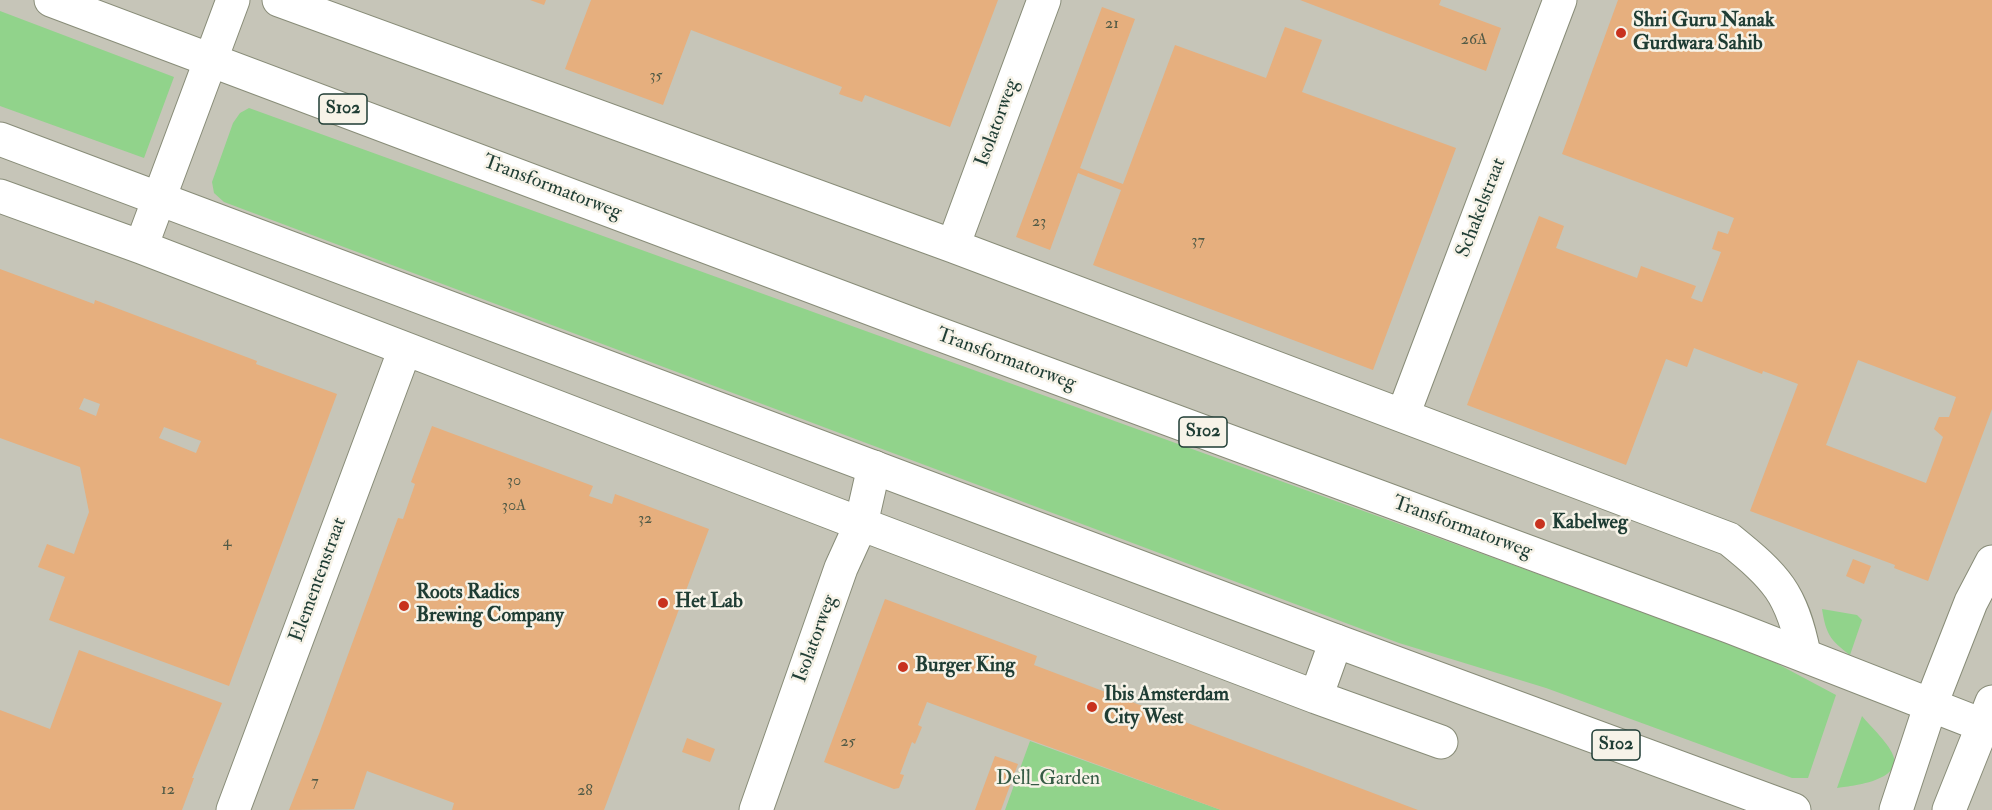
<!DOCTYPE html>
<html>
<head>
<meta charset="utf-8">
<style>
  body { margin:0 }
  canvas { display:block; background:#f0dcbb }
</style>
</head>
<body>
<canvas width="1992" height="810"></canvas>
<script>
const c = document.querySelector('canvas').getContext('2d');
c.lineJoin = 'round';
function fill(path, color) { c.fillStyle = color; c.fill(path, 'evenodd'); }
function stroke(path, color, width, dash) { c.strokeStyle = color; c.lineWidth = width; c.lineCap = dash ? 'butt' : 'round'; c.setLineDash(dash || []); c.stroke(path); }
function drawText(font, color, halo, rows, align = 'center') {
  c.font = font + ' "IM FELL Double Pica",serif'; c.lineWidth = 5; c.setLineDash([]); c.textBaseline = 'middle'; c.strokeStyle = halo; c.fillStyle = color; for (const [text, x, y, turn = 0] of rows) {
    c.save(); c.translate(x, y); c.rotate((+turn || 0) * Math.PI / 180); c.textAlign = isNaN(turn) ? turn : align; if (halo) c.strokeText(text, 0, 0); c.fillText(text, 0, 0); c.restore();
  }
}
const industrial = new Path2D(`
  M 0,0 L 1992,0 L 1992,810 L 0,810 Z`);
const green = new Path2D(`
  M 0,11 L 174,77 L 144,158 L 0,106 Z
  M 249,108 L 1759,654 L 1836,695 L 1808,778 L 1792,778 L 1546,688 L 1399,643 L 224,202 L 214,193 L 212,182 L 233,123 L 240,113 Z
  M 1822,609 L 1857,615 L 1862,620 L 1850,655 C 1830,640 1826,634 1822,609 Z
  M 1862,716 C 1870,726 1891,745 1894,758 C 1899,781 1852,786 1837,788 Z
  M 1030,741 L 1221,810 L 1005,810 Z`);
const building = new Path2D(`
  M 530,0 L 546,0 L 544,5 Z
  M 591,0 L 998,0 L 950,127 L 865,95 L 862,102 L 839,94 L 842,87 L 691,30 L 663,105 L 565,69 Z
  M 1300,0 L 1441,0 L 1439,5 L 1501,28 L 1486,71 Z
  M 1618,0 L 1992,0 L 1992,409 L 1928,581 L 1894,568 L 1895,565 L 1750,511 L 1798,384 L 1763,371 L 1762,374 L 1694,348 L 1687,367 L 1666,359 L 1626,465 L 1467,405 L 1539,216 L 1564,226 L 1556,248 L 1637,278 L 1641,266 L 1696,286 L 1691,298 L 1702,302 L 1721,252 L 1712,249 L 1718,231 L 1728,234 L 1734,218 L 1562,154 ZM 1858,360 L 1956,397 L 1949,417 L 1939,417 L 1934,429 L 1943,437 L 1926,483 L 1826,445 Z
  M 1102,7 L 1135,19 L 1080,168 L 1123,184 L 1175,45 L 1266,78 L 1285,27 L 1322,40 L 1302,92 L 1456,148 L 1373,370 L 1093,265 L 1121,190 L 1078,173 L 1050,250 L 1016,237 Z
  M 0,269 L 94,304 L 95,300 L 257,361 L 256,364 L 337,394 L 229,686 L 49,620 L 65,577 L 38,567 L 47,544 L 74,554 L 89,512 L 80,467 L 0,438 ZM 84,398 L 100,404 L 96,416 L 79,409 ZM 164,427 L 201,441 L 196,453 L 159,438 Z
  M 432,426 L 593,486 L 589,496 L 612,504 L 615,494 L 709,529 L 604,810 L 452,810 L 454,803 L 367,771 L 354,809 L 289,810 L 319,734 L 398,518 L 403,519 L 415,484 L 411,482 Z
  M 1853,559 L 1871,566 L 1864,584 L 1846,576 Z
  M 885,599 L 1037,656 L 1034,665 L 1418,810 L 1221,810 L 927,702 L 918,725 L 922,727 L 915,744 L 912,742 L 900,774 L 904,775 L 899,788 L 894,789 L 824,762 Z
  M 79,650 L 222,703 L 192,778 L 194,778 L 182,810 L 0,810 L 0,710 L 50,729 Z
  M 687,738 L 715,749 L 710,762 L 682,752 Z
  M 995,756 L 1018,764 L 1001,810 L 975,810 Z`);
const minor = new Path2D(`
  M 279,0 L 953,246 L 1729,539 C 1776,577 1792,593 1804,654
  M 0,196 L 141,247 L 861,524 L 1316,697 L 1336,641
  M 953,246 L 1044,0
  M 141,247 L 233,0
  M 1403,415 L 1560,0
  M 1316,697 L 1441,742
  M 1931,704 L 1971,602 L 1992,562
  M 1983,725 L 1992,702
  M 233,810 L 405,349
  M 756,810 L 841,568 L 861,524 L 874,467`);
const tertiary = new Path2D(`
  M 1896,810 L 1931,704
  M 1949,810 L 1983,725`);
const primary = new Path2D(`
  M 51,0 L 920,327 L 1731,627 L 1992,729
  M 0,139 L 1336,641 L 1794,810`);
const markers = [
  [1621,33,6,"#c8321e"],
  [1540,524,6,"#c8321e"],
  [663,603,6,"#c8321e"],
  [404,606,6,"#c8321e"],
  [903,667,6,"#c8321e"],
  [1092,707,6,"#c8321e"]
];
const numberNames = [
  ["21",1112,25],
  ["26A",1474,41],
  ["35",656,77],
  ["23",1039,223],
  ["37",1198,242],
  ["30",514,482],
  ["30A",514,507],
  ["32",645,520],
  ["4",227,543],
  ["25",848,743],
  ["7",315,783],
  ["12",168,791],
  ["28",585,792]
];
const shields = [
  [343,109,48],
  [1203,432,48],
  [1616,745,48]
];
const shieldNames = [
  ["S102",343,109],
  ["S102",1203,432],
  ["S102",1616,745]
];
const poiNames = [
  ["Shri Guru Nanak",1633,22],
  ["Gurdwara Sahib",1633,45],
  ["Kabelweg",1552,524],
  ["Roots Radics",416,594],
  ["Brewing Company",416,617],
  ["Het Lab",675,603],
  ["Burger King",915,667],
  ["Ibis Amsterdam",1104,696],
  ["City West",1104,719]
];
const streetNames = [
  ["Isolatorweg",998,123,-70],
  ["Transformatorweg",552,188,21],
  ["Schakelstraat",1482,208,-69],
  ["Transformatorweg",1006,360,20],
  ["Transformatorweg",1462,528,20],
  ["Elementenstraat",319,580,-70],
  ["Isolatorweg",816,639,-70]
];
const parkNames = [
  ["Dell_Garden",1048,780]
];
fill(industrial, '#c6c5b8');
fill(green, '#91d38b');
fill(building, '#e6af7e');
stroke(minor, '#888c78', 35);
stroke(tertiary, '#888c78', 35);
stroke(primary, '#888c78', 35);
stroke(minor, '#fff', 33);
stroke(tertiary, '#fff', 33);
stroke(primary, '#fff', 33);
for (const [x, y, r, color] of markers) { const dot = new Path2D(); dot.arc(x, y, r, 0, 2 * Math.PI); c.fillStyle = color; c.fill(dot); stroke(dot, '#f7f3e8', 2); }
drawText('16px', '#515a46', null, numberNames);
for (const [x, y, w] of shields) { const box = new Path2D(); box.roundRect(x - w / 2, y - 15, w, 30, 4.5); c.fillStyle = '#f7f3e8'; c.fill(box); stroke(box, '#1f3d34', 1.5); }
drawText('bold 18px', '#1f3d34', null, shieldNames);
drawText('bold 20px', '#1f3d34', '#f7f3e8', poiNames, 'left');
drawText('20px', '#1f3d34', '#f7f3e8', streetNames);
drawText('20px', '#365b45', '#f7f3e8', parkNames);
</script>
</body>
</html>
